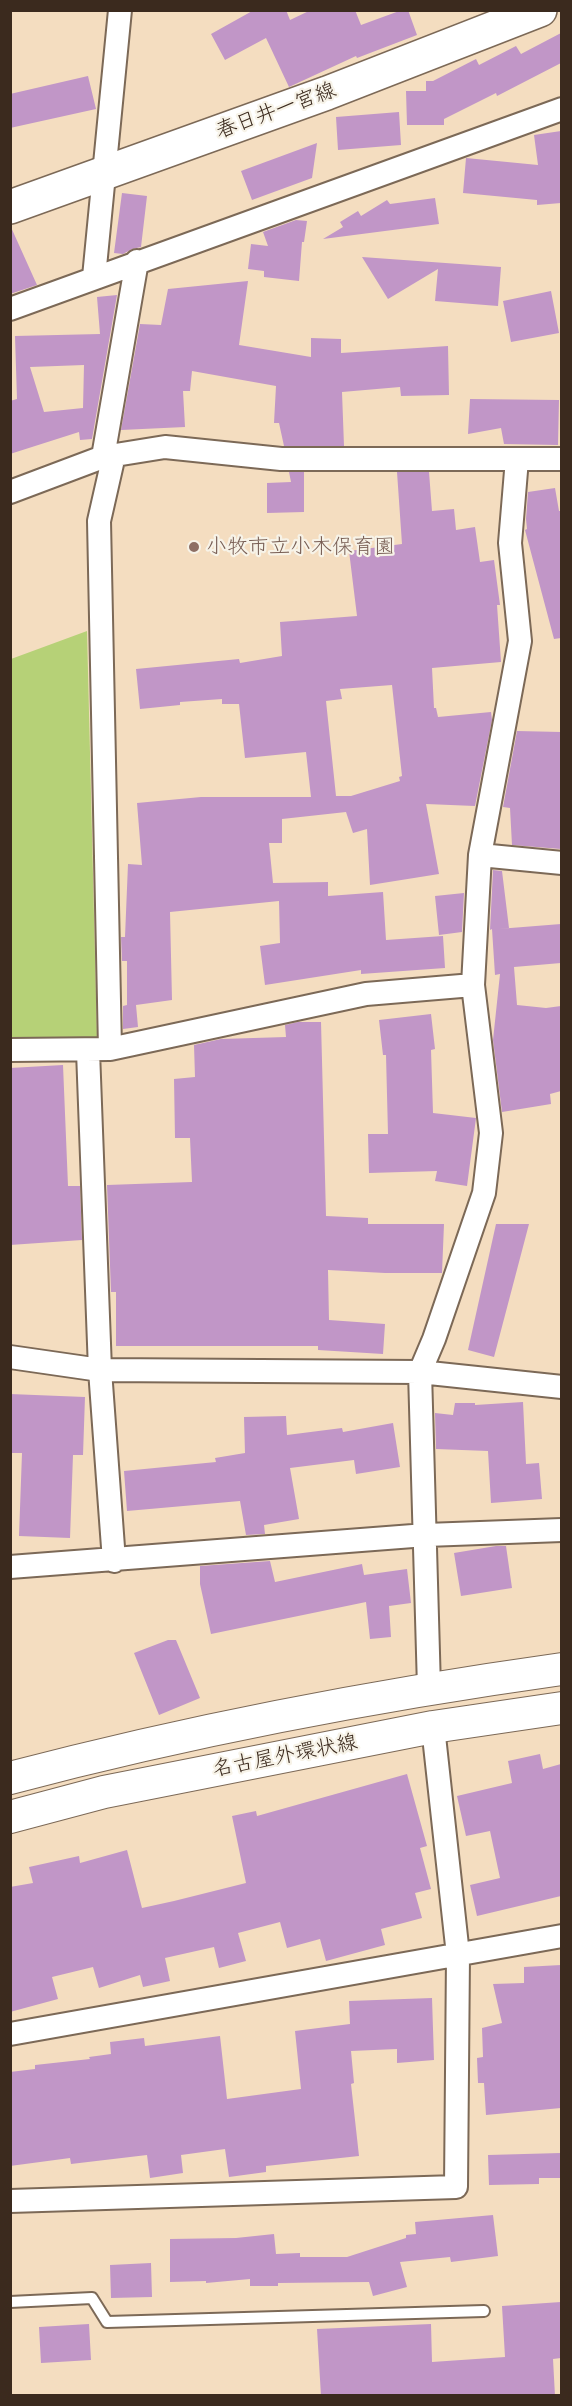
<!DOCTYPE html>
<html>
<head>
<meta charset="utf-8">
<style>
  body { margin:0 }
  #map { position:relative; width:572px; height:2406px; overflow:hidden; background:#f4ddc0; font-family:"Playpen Sans",sans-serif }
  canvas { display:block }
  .frame { position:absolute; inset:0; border:12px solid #3b2a1e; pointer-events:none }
</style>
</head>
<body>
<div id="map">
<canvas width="572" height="2406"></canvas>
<div class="frame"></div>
</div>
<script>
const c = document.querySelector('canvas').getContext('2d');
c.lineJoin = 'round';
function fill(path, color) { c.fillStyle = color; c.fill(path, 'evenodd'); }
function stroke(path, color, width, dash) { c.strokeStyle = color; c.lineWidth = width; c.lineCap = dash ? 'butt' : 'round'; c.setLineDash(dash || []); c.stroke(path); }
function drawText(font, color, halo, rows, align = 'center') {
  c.font = font + ' "Playpen Sans","Klee One",sans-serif'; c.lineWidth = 4.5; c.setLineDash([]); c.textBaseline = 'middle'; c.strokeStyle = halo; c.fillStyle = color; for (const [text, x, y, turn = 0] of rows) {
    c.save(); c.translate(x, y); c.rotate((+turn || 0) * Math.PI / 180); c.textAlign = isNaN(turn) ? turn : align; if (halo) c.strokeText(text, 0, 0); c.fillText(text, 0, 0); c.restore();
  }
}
const green = new Path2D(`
  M 87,631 L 97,1038 L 11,1037 L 11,659 Z`);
const building = new Path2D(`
  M 254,10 L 286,10 L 290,20 L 311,10 L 355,10 L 361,25 L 402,10 L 408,10 L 417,35 L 357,58 L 356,56 L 289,87 L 266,38 L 225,60 L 211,34 Z
  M 561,33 L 561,63 L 497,96 L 496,93 L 444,119 L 444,125 L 407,125 L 406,91 L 426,91 L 426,81 L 433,81 L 476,59 L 479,65 L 516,46 L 521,54 Z
  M 88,76 L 96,109 L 10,128 L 10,94 Z
  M 399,112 L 401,145 L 338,150 L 336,117 Z
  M 561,131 L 561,203 L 537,205 L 537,200 L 463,193 L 466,158 L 538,165 L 534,135 Z
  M 317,143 L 312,178 L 252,200 L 241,171 Z
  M 122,193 L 147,196 L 141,247 L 132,249 L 123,254 L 114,253 Z
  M 435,198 L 439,224 L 323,239 L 343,227 L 340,222 L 358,211 L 361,216 L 387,200 L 390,204 Z
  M 296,220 L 307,221 L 304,242 L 302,242 L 299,281 L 264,277 L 264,271 L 248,269 L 251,244 L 268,246 L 263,232 Z
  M 10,225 L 37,285 L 10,294 Z
  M 362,257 L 501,267 L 498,306 L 435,301 L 438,269 L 388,299 Z
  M 248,281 L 239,345 L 311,357 L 311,338 L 341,339 L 341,353 L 448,346 L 449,395 L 401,396 L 400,387 L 342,392 L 344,446 L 284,446 L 279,423 L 274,423 L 276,386 L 192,371 L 190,391 L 183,391 L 185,427 L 121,430 L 140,324 L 161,325 L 168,289 Z
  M 551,291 L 559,333 L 511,342 L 503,301 Z
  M 117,295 L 92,439 L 80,440 L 79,432 L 10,454 L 10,401 L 17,399 L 15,336 L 100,334 L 97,297 ZM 84,365 L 83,408 L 44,412 L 30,367 Z
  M 470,399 L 559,400 L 558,445 L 504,444 L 501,428 L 468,434 Z
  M 289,472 L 304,472 L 304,512 L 267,513 L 267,483 L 291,482 Z
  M 397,472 L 429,472 L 432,511 L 454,509 L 456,530 L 475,527 L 480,562 L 494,560 L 500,605 L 497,605 L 501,662 L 432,668 L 434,708 L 436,708 L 438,717 L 491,712 L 492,720 L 475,806 L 426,804 L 439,874 L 370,885 L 367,829 L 353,833 L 346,812 L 282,819 L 282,843 L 269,843 L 273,883 L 328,882 L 328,896 L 383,892 L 386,940 L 443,936 L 445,968 L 361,974 L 361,970 L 265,985 L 260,946 L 280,943 L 279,901 L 170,912 L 172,1000 L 136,1005 L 138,1027 L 123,1029 L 123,1006 L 127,1005 L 127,961 L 122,961 L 121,937 L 125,937 L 128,864 L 142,865 L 137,803 L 201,797 L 311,797 L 306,752 L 245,758 L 239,704 L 222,704 L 222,699 L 180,702 L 180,705 L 140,709 L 136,669 L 239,659 L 240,663 L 282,656 L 280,622 L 357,616 L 349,551 L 402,544 ZM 392,685 L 402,776 L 399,777 L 400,781 L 351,796 L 336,796 L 326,701 L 342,699 L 340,689 Z
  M 555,488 L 559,511 L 561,511 L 561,638 L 554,639 L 525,530 L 527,529 L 526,519 L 528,492 Z
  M 517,731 L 561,732 L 561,849 L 512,845 L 510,808 L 503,807 Z
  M 493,870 L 502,871 L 509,928 L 498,929 L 561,924 L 561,963 L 514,967 L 517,1005 L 546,1008 L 561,1006 L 561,1091 L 550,1094 L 551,1104 L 502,1112 L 493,1040 L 500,974 L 495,975 L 492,929 L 490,930 Z
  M 464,893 L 462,932 L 439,935 L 435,896 Z
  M 431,1014 L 435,1049 L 431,1050 L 433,1113 L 476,1118 L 467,1186 L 435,1181 L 437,1171 L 369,1173 L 368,1134 L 388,1134 L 386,1055 L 383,1055 L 379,1020 Z
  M 298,1022 L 321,1022 L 326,1216 L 368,1218 L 368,1224 L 444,1224 L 442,1273 L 385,1273 L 328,1270 L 329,1320 L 385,1324 L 383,1354 L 318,1350 L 318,1346 L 116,1346 L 116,1292 L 111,1292 L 107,1185 L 192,1182 L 190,1138 L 175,1138 L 174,1079 L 195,1077 L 194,1045 L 221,1039 L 286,1037 L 285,1025 Z
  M 63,1065 L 68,1186 L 80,1186 L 82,1240 L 10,1245 L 10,1068 Z
  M 496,1224 L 529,1224 L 494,1357 L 468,1350 Z
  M 10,1394 L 85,1397 L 83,1455 L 73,1455 L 70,1538 L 19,1536 L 22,1453 L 10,1453 Z
  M 523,1402 L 526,1464 L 539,1463 L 542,1499 L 491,1503 L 488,1451 L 436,1449 L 435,1413 L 453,1415 L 455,1403 L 475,1403 L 475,1405 Z
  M 286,1416 L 287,1435 L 342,1428 L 343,1432 L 393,1423 L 400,1467 L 356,1474 L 354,1460 L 290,1468 L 299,1519 L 264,1525 L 265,1534 L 246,1535 L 240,1501 L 127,1511 L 124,1471 L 216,1462 L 215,1458 L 245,1453 L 244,1417 Z
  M 496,1546 L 506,1546 L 512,1588 L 461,1596 L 454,1553 Z
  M 270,1561 L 275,1582 L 362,1564 L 364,1575 L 407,1569 L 411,1603 L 389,1606 L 391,1637 L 370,1639 L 366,1602 L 211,1634 L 200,1584 L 200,1566 Z
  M 168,1640 L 176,1640 L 200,1698 L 159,1715 L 134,1653 Z
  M 540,1754 L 543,1769 L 561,1764 L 561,1896 L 477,1916 L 470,1885 L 500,1878 L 490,1831 L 466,1836 L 457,1796 L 512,1783 L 508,1761 Z
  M 407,1774 L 427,1846 L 420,1848 L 431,1889 L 415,1893 L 422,1918 L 381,1929 L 385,1945 L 326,1961 L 320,1939 L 287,1948 L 280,1922 L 238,1933 L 246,1961 L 219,1968 L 214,1947 L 165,1958 L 170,1981 L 143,1987 L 140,1975 L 99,1988 L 93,1967 L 52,1977 L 58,1999 L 10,2012 L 10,1887 L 33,1883 L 29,1867 L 79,1856 L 80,1863 L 127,1850 L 142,1908 L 174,1901 L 246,1883 L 232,1816 L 256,1811 L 257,1816 Z
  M 561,1965 L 561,2108 L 486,2115 L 484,2083 L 478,2083 L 477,2058 L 483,2057 L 482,2028 L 502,2023 L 493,1984 L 524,1983 L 524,1967 Z
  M 432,1998 L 434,2060 L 397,2063 L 397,2049 L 351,2051 L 354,2083 L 351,2084 L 359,2156 L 266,2166 L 266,2172 L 229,2177 L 225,2149 L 181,2155 L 183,2173 L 150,2178 L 147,2155 L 71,2164 L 70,2158 L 10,2166 L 10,2072 L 35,2069 L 35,2065 L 90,2059 L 89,2057 L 111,2054 L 110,2042 L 144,2038 L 145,2046 L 220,2036 L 227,2099 L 301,2089 L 295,2031 L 350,2024 L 349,2001 Z
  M 561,2153 L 561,2178 L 539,2178 L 539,2184 L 489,2185 L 488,2155 Z
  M 493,2215 L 498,2256 L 451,2262 L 450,2257 L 400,2262 L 407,2287 L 373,2296 L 369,2282 L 278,2283 L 278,2286 L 250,2286 L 250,2279 L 206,2283 L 206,2281 L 170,2282 L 170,2239 L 236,2238 L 274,2234 L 276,2254 L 300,2253 L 300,2257 L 347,2257 L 406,2238 L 406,2235 L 416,2234 L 415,2222 Z
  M 151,2263 L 152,2297 L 111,2298 L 110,2265 Z
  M 561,2302 L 561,2358 L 553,2359 L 555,2396 L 321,2396 L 317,2329 L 431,2324 L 432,2362 L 505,2357 L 502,2306 Z
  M 89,2324 L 91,2360 L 41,2363 L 39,2327 Z`);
const lane = new Path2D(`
  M 10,2302 L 92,2298 L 107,2322 L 484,2311`);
const street = new Path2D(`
  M 94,277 L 120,10
  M 10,309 L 562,109
  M 103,457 L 137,261
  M 10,492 L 103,457 L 165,447 L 281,459 L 562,459
  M 480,855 L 562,863
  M 110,1049 L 99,521 L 114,455
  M 10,1050 L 110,1049 L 366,994 L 473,985
  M 88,1051 L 100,1370 L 114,1561
  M 10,1357 L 100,1370 L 420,1372 L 562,1387
  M 10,1567 L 426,1535 L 562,1530
  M 429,1688 L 420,1372 L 434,1339 L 484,1193 L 491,1133 L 473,985 L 480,855 L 520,641 L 510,543 L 517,459
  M 10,2034 L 562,1936
  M 10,2201 L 456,2187 L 458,1955 L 433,1727`);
const secondary = new Path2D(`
  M 10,1778 C 192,1730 376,1695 562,1669
  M 10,1817 L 104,1792 L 433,1727 L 562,1708`);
const primary = new Path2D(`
  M 10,207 L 327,93 L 540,10`);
const markers = [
  [194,547,6,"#8d6e63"]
];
const streetNames = [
  ["春日井一宮線",276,111,-20],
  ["名古屋外環状線",285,1756,-11]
];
const educationNames = [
  ["小牧市立小木保育園",206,547]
];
fill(green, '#b6d177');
fill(building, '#c196c7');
stroke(lane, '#7c6957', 14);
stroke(street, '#7c6957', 26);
stroke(secondary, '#7c6957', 34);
stroke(primary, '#7c6957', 36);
stroke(lane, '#fff', 10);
stroke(street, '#fff', 22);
stroke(secondary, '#fff', 32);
stroke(primary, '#fff', 33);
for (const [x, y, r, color] of markers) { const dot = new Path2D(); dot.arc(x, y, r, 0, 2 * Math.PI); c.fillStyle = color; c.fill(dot); stroke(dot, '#f7f3e8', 2); }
drawText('21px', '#3b2a1e', '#f7f3e8', streetNames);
drawText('21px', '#785e54', '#f7f3e8', educationNames, 'left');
</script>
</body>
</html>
